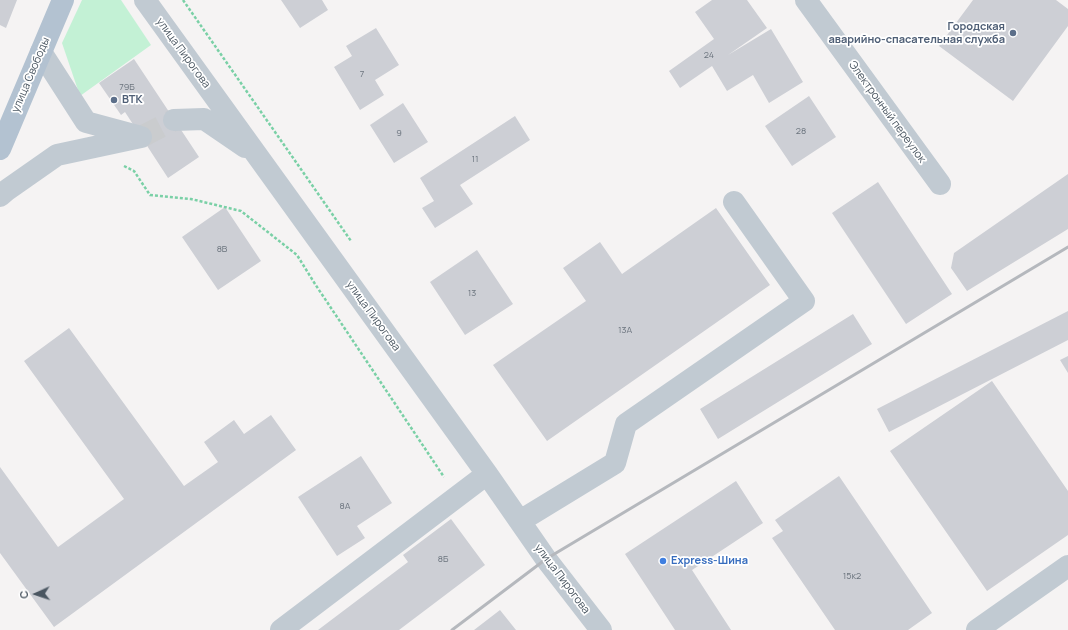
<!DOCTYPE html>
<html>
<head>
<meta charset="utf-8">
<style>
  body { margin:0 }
  #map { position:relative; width:1068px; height:630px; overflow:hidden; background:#f5f3f3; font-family:Manrope,sans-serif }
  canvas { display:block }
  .north { position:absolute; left:16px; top:574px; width:40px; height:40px; -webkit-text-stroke:3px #fff; paint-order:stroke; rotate:267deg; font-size:11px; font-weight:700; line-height:16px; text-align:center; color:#4a5661 }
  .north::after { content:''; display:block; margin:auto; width:14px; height:18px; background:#4a5661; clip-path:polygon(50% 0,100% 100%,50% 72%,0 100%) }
</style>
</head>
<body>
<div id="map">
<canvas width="1068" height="630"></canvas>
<div class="north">С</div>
</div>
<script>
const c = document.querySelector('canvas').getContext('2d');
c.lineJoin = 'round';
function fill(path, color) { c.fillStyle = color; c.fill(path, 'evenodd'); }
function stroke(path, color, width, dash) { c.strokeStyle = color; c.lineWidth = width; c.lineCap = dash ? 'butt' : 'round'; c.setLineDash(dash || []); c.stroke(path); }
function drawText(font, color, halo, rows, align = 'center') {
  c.font = font + ' Manrope,sans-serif'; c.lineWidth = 3.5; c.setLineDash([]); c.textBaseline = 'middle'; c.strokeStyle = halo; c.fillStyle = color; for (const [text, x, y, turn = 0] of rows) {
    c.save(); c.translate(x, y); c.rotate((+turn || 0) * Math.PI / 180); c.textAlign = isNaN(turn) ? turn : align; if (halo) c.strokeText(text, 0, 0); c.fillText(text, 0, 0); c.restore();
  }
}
const green = new Path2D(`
  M 82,0 L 121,0 L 151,45 L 80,96 L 62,43 Z`);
const building = new Path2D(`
  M 0,0 L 17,0 L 6,28 L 0,25 Z
  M 281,0 L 322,0 L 328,10 L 300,28 Z
  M 712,0 L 747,0 L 767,28 L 728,55 L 771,29 L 803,82 L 769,103 L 753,75 L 727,91 L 712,66 L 680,88 L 669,71 L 714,39 L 695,12 Z
  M 973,0 L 1056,0 L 1068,9 L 1068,26 L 1013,101 L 939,46 Z
  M 376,28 L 399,65 L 375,80 L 384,95 L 360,110 L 334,67 L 352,56 L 346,46 Z
  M 134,59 L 199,157 L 168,178 L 125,112 L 121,115 L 99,83 Z
  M 809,96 L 836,137 L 792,166 L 765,126 Z
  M 403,103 L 428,142 L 394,163 L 370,125 Z
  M 515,116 L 530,140 L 460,185 L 473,204 L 435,228 L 422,208 L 434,201 L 420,178 Z
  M 1068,174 L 1068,229 L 967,291 L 951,268 L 954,253 Z
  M 878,182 L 952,294 L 906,324 L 832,213 Z
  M 225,207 L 261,261 L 218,290 L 182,237 Z
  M 716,208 L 770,285 L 547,441 L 493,365 L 586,301 L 563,268 L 600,242 L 622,274 Z
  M 477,250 L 513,304 L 465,335 L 430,282 Z
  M 1068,311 L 1068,340 L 889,432 L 877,409 Z
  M 853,314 L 872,344 L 718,439 L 700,409 Z
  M 69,328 L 184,486 L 218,462 L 204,442 L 234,420 L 244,434 L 271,415 L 296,450 L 54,627 L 0,553 L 0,467 L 58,547 L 124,499 L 24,361 Z
  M 1068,356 L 1068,373 L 1060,360 Z
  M 992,381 L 1068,491 L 1068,535 L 987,591 L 890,451 Z
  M 361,456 L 392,503 L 357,526 L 365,538 L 337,556 L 298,497 Z
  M 839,476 L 932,613 L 908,630 L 835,630 L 772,538 L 783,531 L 775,520 Z
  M 736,481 L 763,523 L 692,570 L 731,630 L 675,630 L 625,554 Z
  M 451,519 L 485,565 L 399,630 L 318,630 L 408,562 L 403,555 Z
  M 500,610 L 516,630 L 474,630 Z`);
const minorTunnel = new Path2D(`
  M 141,137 L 174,120`);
const path = new Path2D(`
  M 183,0 L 351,241
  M 124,166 L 134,171 L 150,195 L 191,199 L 241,211 L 297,255 L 315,284 L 444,477`);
const minor = new Path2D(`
  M 145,0 L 487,474 L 546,559 L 601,630
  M 806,0 L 940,184
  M 41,52 L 86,122 L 138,136
  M 174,120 L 204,119 L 245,147
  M 0,196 L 7,190 L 57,155 L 141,137
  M 520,521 L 615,463 L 626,424 L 804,301 L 734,202
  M 281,630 L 487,474
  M 977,630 L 1068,566`);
const major = new Path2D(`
  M 0,149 L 63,0`);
const rail = new Path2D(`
  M 452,630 L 546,559 L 1068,247`);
const markers = [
  [1013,33,4,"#5c6f8a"],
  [114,100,4,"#5c6f8a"],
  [663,561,4,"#3f7fe0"]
];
const numberNames = [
  ["24",709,55],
  ["7",362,74],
  ["79Б",127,87],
  ["28",801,131],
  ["9",399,133],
  ["11",475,159],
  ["8В",222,249],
  ["13",472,293],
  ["13А",625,330],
  ["8А",345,506],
  ["8Б",443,559],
  ["15к2",852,576]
];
const serviceNames = [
  ["Городская",1005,27],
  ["аварийно-спасательная служба",1005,40],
  ["ВТК",122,100,"left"]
];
const streetNames = [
  ["улица Пирогова",183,53,54],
  ["улица Свободы",31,75,-67],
  ["Электронный переулок",887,112,54],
  ["улица Пирогова",373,316,54],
  ["улица Пирогова",562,579,53]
];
const shopNames = [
  ["Express-Шина",671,561]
];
fill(green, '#c3f1d5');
fill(building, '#cdcfd5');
stroke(minorTunnel, '#caccce', 22, [22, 11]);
stroke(path, '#7ad0a6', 2.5, [3, 2]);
stroke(minor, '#c1cad2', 22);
stroke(major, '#b3c2d1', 22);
stroke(rail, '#b5b8bd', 3);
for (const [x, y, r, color] of markers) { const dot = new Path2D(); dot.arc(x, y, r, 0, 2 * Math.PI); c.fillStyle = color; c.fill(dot); stroke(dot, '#fff', 1.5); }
drawText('9px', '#6b747e', null, numberNames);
drawText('bold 11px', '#4e5e75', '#fff', serviceNames, 'right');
drawText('11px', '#4a5661', '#fff', streetNames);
drawText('bold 11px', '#366cbe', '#fff', shopNames, 'left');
</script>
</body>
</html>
